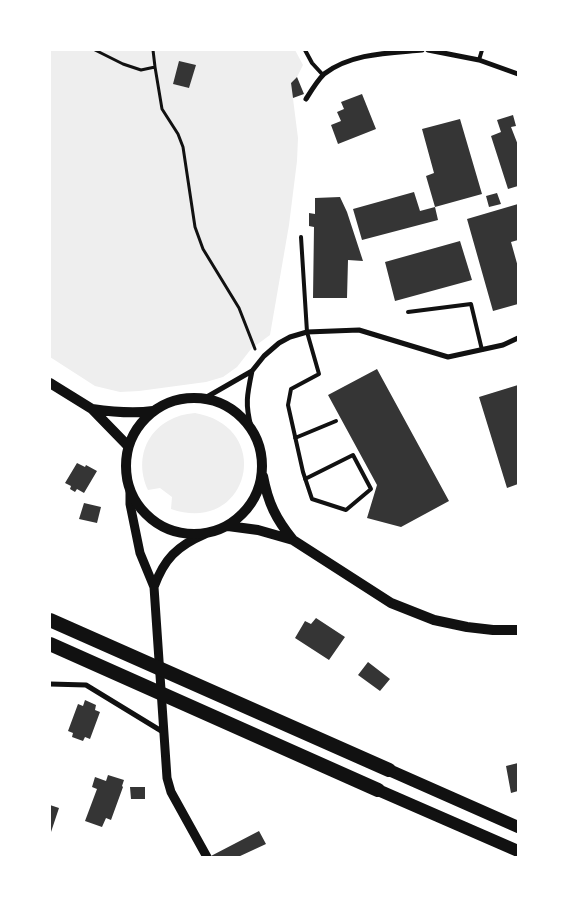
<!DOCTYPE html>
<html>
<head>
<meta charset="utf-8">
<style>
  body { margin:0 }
  #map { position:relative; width:568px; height:907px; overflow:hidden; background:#fff; font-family:Inter,sans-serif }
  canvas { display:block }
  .frame { position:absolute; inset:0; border:51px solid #fff; pointer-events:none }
</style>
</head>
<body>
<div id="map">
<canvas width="568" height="907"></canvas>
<div class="frame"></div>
</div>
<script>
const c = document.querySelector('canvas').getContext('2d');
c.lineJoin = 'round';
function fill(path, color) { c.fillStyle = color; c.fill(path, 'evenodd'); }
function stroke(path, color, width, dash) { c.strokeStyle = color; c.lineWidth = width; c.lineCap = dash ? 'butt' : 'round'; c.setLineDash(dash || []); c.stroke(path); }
const green = new Path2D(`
  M 50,50 L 295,50 L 303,65 L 297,77 L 291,83 L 298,138 L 297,161 L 289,225 L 270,335 L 251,349 L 237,367 L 223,377 L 206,382 L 139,391 L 120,392 L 95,386 L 50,357 ZM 195,66 L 189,88 L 173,84 Z
  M 195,413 C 276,427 249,536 171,509 L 172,497 L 160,488 L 148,490 C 131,452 154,416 195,413 Z`);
const building = new Path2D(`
  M 179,61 L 196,65 L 189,88 L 173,84 Z
  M 297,77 L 304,94 L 293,98 L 291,83 Z
  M 362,94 L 376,129 L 338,144 L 331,125 L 341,121 L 337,112 L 344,109 L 341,102 Z
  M 513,115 L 516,126 L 511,127 L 518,145 L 518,186 L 508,189 L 491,136 L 501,132 L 497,120 Z
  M 460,119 L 482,194 L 435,207 L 426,176 L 434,173 L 422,129 Z
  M 414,192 L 420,211 L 435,207 L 438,220 L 362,240 L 353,209 Z
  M 497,193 L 501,204 L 489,207 L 486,196 Z
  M 340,197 L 347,212 L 363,261 L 348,260 L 347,298 L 313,298 L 314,227 L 309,226 L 309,213 L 315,214 L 315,198 Z
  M 518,204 L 518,240 L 511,242 L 518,267 L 518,304 L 493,311 L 467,219 Z
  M 460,241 L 472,280 L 395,301 L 385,262 Z
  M 377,369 L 449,501 L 401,527 L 367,518 L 377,485 L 328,395 Z
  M 518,385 L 518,484 L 507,488 L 479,397 Z
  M 77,463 L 85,467 L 86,465 L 97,471 L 84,493 L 77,489 L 75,492 L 70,489 L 71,486 L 65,483 Z
  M 84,503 L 101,507 L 97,523 L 79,519 Z
  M 316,618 L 345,637 L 329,660 L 295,638 L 305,621 L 311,624 Z
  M 368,662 L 390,679 L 380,691 L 358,675 Z
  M 85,700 L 96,705 L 95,710 L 100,712 L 90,739 L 85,737 L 83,741 L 72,737 L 73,733 L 68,731 L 78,704 L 83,706 Z
  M 518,763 L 518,791 L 511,793 L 506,766 Z
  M 108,775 L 124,780 L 122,786 L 123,787 L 111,820 L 106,818 L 102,827 L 85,821 L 97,789 L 92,787 L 95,777 L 106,781 Z
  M 130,787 L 145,787 L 145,799 L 131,799 Z
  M 50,805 L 59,808 L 50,835 Z
  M 259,831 L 266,844 L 238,857 L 209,857 Z`);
const path = new Path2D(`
  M 95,50 L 123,64 L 141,70 L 155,67 L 162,109 L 178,134 L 183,147 L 195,227 L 203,249 L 239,308 L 255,349
  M 153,50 L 155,67`);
const service = new Path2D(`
  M 305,50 L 312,63 L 323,75
  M 479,60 L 482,50
  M 301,237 L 307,332 L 319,374 L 291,389 L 288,405 L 303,472 L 312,499 L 346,510 L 371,489 L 353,455 L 305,479
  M 408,312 L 471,304 L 482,350
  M 295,438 L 336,421`);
const minor = new Path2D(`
  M 428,50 L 479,60 L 518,74
  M 306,99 C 311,91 317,81 324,74 C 351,53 390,53 422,50
  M 252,371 L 264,356 L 279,343 L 290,337 L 307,332 L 359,330 L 448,357 L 503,345 L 518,338
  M 205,398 L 252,371 C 247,395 245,404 251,427
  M 50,684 L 86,685 L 163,732`);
const tertiary = new Path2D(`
  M 130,490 L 130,504 L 140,553 L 154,587 L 167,778 L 171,792 L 207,857
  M 154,587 C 164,559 177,546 205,534`);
const secondary = new Path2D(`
  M 50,383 L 92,409 L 128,446
  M126 466a68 68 0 1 1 136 0a68 68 0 1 1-136 0Z
  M 92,409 C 113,412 132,414 153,411
  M 263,476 C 268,503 276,519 293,540
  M 228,526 L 258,530 L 293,540 L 391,603 L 434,620 L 467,627 L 493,630 L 518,630`);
const trunk = new Path2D(`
  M 389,770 L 518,827
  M 378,790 L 518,851`);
const motorway = new Path2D(`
  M 50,620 L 389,770
  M 50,644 L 378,790`);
fill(green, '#eee');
fill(building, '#353535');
stroke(path, '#111', 3);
stroke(service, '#111', 4);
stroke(minor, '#111', 5);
stroke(tertiary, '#111', 9);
stroke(secondary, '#111', 10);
stroke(trunk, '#111', 12);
stroke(motorway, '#111', 14);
</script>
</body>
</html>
